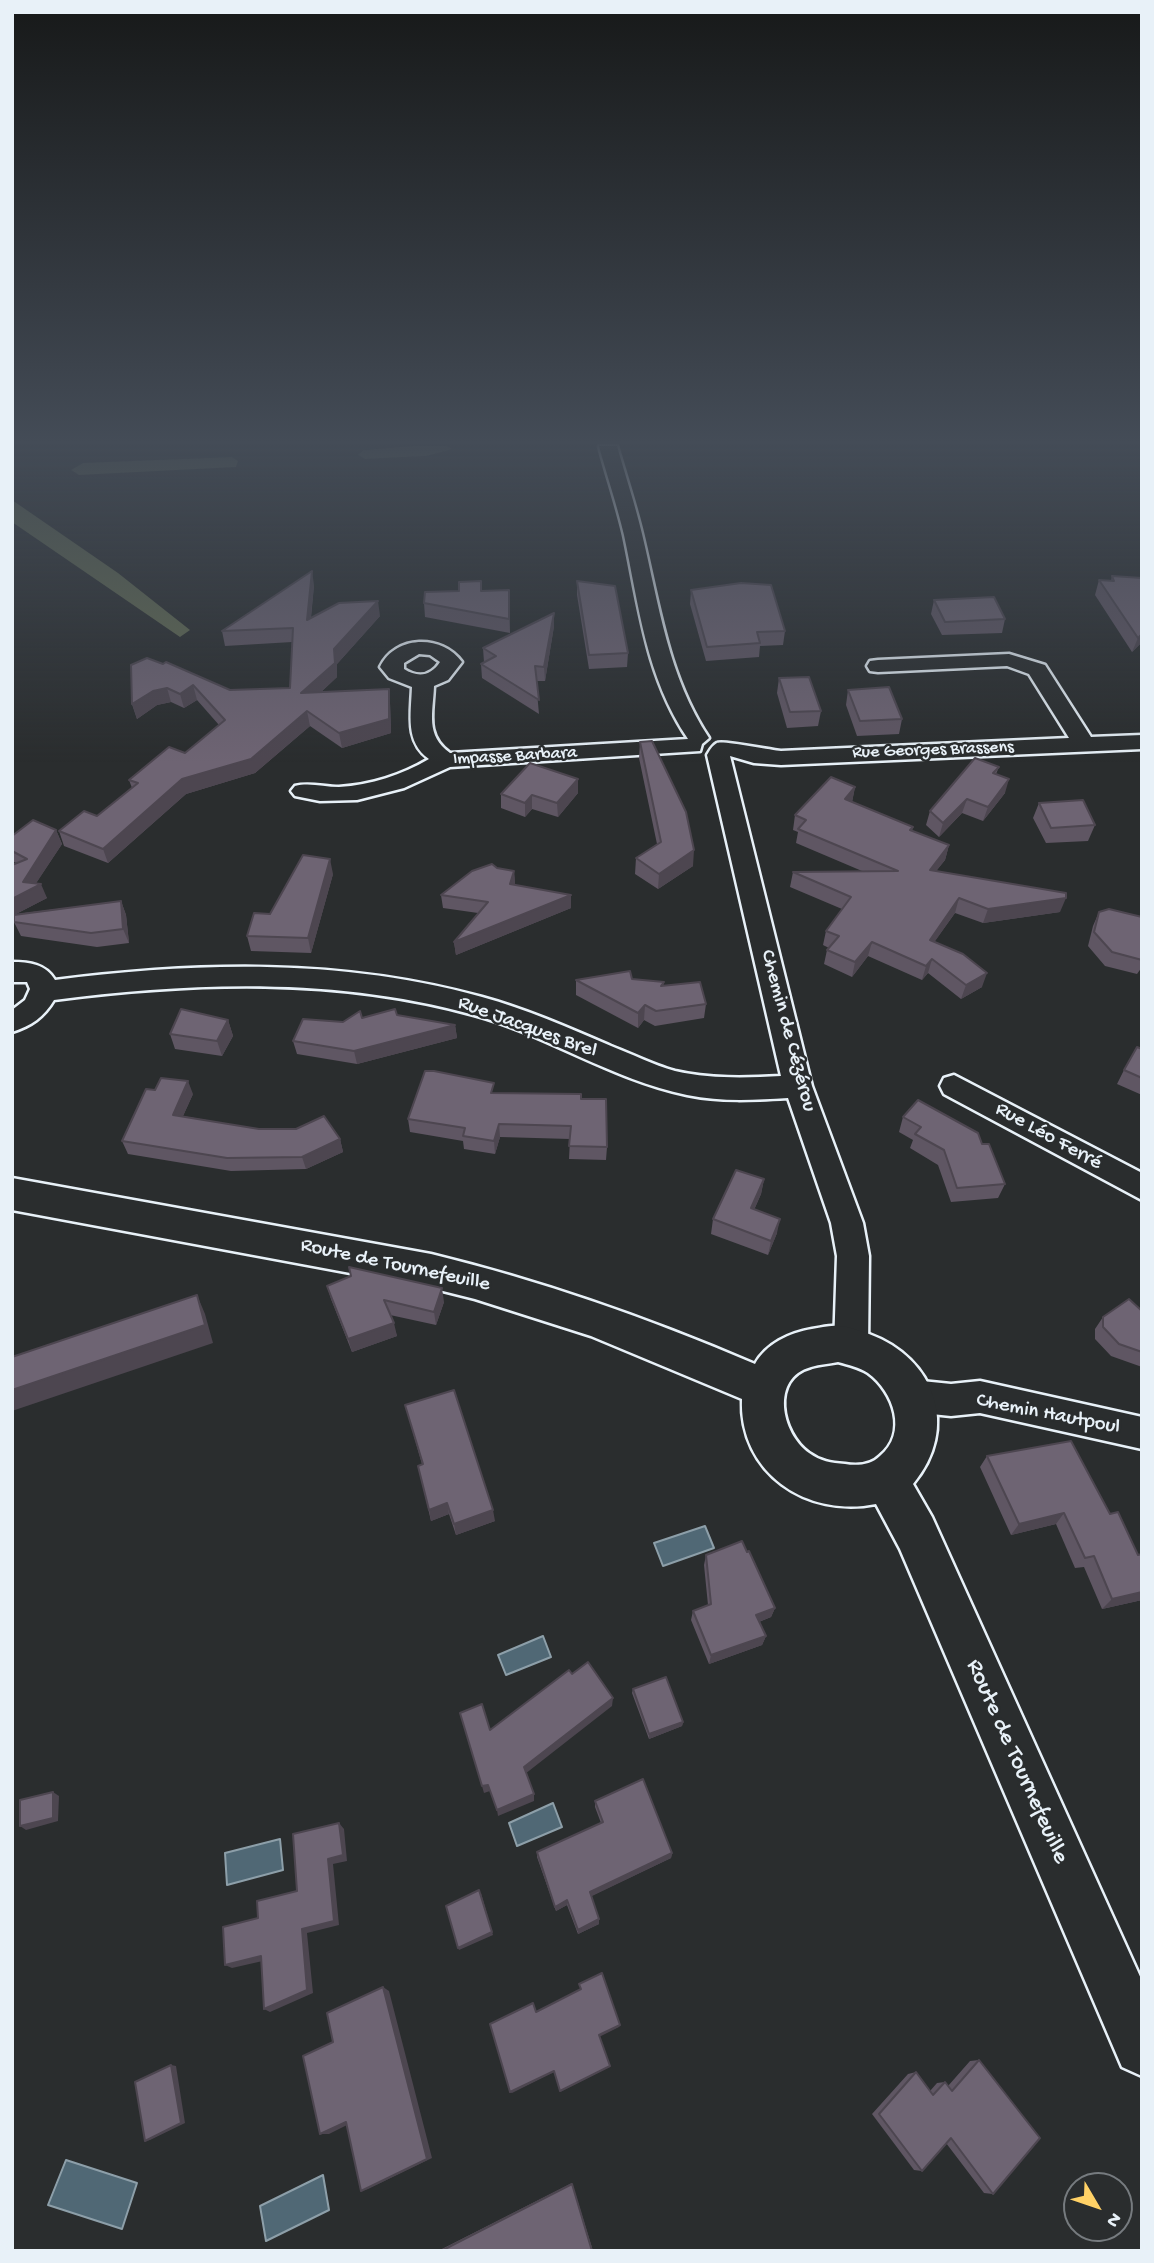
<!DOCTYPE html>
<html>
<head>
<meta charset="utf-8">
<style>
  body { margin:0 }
  #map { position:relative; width:1154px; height:2263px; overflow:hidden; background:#2a2d2e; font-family:"Gochi Hand",sans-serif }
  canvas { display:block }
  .frame { position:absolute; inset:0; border:14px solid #e8f1f8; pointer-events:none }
  .north { position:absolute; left:1063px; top:2172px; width:70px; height:70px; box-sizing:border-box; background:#2a2d2e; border:2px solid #767b7f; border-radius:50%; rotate:129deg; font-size:19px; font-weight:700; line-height:28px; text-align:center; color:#e8f1f8 }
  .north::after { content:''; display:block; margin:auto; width:24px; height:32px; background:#ffd166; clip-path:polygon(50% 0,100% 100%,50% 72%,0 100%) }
</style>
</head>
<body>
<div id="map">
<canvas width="1154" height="2263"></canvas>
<div class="frame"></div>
<div class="north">N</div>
</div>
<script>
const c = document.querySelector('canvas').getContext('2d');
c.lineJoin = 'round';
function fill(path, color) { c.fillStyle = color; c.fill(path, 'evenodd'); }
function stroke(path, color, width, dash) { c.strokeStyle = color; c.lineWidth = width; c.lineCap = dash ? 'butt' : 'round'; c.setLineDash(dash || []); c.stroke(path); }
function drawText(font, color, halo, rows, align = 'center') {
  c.font = font + ' "Gochi Hand",sans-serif'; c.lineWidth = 5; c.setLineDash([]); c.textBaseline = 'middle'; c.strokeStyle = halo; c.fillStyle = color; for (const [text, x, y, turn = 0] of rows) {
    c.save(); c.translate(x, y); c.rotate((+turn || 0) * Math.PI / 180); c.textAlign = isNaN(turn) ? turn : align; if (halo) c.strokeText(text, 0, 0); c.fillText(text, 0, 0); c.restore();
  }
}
const green = new Path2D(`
  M 414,446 L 446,446 L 453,449 L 426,456 L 365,459 L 358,455 L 363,450 Z
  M 232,457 L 238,461 L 236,467 L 79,475 L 71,470 L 83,463 Z
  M 12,500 L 118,573 L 190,630 L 180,637 L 12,522 Z`);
const water = new Path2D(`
  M 705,1526 L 714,1548 L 663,1566 L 654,1543 Z
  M 543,1636 L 551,1657 L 506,1675 L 498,1655 Z
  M 553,1803 L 562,1827 L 517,1846 L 509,1823 Z
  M 280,1839 L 283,1870 L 227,1885 L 225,1853 Z
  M 66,2160 L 137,2183 L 122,2229 L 48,2205 Z
  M 323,2175 L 329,2210 L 266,2241 L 260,2206 Z`);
const minor = new Path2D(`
  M 599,446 L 617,446 C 625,475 635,504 642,534 C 659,605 668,676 709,738 L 702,744 L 700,751 L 450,767 L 404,788 L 357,800 L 320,801 L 295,796 L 291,791 L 295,786 C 309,782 324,787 339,787 C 371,785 402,775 429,759 C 405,742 411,715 412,687 L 389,678 L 380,667 C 395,635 442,634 462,662 L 448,680 L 434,686 C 433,713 425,735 450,753 L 688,739 C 646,677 639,606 624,535 C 617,505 607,476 599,446 ZM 419,654 L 430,655 L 440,662 C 431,676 418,678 404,669 L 404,663 Z
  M 1009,654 L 1045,665 L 1091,737 L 1142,735 L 1142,749 L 781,765 L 754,763 L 730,756 L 812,1086 L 863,1223 L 869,1256 L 868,1347 L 863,1358 L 851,1362 L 839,1358 L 834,1347 L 837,1256 L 831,1223 L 788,1098 C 754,1100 720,1102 687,1095 C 613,1080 547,1035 474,1015 C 336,977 195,982 54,1000 C 44,1017 31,1026 12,1032 L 12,1010 L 25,1000 L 30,989 L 27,982 L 12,982 L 12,962 C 29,962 46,964 55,980 C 198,962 341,958 482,997 C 526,1009 569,1028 611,1046 C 632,1054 653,1065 675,1071 C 710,1079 746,1078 781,1076 L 707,755 C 710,750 712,746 717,743 C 721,740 771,750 781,751 L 1069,738 L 1029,674 L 1007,666 L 878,672 L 870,671 L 867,666 L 870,661 L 878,660 Z
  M 954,1075 L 1142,1173 L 1142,1200 L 944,1094 L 940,1086 L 944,1078 Z
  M 912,1380 L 951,1384 L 980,1381 L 1142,1417 L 1142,1449 L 980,1413 L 951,1416 L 912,1412 L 900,1407 L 895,1396 L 900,1385 Z`);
const tertiary = new Path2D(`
  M 12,1178 L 431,1254 C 542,1281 650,1319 755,1364 C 766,1344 789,1333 812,1329 C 820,1328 830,1325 838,1326 C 848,1326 860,1331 869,1334 C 935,1358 960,1428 913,1484 L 932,1517 L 1142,1981 L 1142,2076 L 1122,2067 L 900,1549 L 876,1504 C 807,1518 739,1473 742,1399 L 591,1336 L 475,1299 L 431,1288 L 12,1210 ZM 838,1362 C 849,1365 859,1367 868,1373 C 894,1392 908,1433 880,1456 C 871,1465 857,1466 845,1464 C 831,1463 820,1461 809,1453 C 781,1433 770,1378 811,1367 C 820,1364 829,1364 838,1362 Z`);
const wall = new Path2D(`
  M 1112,576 L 1142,578 L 1142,644 L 1141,643 L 1132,652 L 1095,595 L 1099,580 L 1111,581 Z
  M 577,581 L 628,653 L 627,667 L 589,669 L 577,595 Z
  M 314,585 L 311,618 L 380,616 L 337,664 L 337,677 L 321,692 L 389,689 L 390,703 L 391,733 L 342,748 L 310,726 L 255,773 L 186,794 L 108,863 L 64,846 L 59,831 L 97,816 L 132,788 L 129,780 L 185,753 L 219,725 L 197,700 L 184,708 L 171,702 L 157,705 L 137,719 L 132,704 L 131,665 L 230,690 L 290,688 L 292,642 L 225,646 L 222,631 Z
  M 509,590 L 510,633 L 425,617 L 424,603 L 482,591 Z
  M 691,590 L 785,631 L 783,645 L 760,646 L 759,657 L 706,661 L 690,604 Z
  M 934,600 L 1005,619 L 1002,633 L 942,635 L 931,614 Z
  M 554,613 L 554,626 L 545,681 L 536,681 L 539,714 L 482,678 L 481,664 L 484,662 L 483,648 Z
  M 779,678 L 821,711 L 818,726 L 787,728 L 777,693 Z
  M 848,690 L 902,719 L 899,734 L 857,736 L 846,705 Z
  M 640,742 L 693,866 L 658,889 L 635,874 L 636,858 L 657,844 L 639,758 Z
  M 999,767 L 996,774 L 1005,793 L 983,821 L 962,813 L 939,837 L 926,825 L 930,811 Z
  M 855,787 L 852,802 L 913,827 L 912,831 L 949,845 L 945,860 L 936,871 L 1060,912 L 983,923 L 955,913 L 934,942 L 982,987 L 961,999 L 928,973 L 922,980 L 868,956 L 852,977 L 824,964 L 827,950 L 829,948 L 823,945 L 826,931 L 842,909 L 790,887 L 793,872 L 862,871 L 796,843 L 798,832 L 793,830 L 795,815 Z
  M 578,793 L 558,817 L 532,809 L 525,817 L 501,808 L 501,794 Z
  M 1039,803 L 1095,825 L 1088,841 L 1046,843 L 1033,818 Z
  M 56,830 L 62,844 L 36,883 L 47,898 L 16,914 L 121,901 L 126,915 L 129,943 L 97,947 L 21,936 L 14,922 L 16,863 L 12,861 L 12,836 Z
  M 497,868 L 514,871 L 515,885 L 571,908 L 456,955 L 454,942 L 478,913 L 443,908 L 441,895 Z
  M 333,874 L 311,953 L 251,951 L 247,936 Z
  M 1099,912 L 1142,917 L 1142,967 L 1137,974 L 1105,966 L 1088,946 L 1093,926 Z
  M 632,979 L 664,982 L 663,986 L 706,1004 L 704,1018 L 655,1026 L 644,1020 L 638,1028 L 576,995 L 576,980 Z
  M 397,1015 L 455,1025 L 457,1038 L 357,1064 L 297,1054 L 293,1041 L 343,1022 L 362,1018 Z
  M 228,1020 L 233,1036 L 222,1056 L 175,1049 L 170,1034 Z
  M 1142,1049 L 1142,1095 L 1117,1084 L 1124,1070 Z
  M 495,1093 L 581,1099 L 607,1147 L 606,1160 L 569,1159 L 570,1139 L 500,1137 L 495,1154 L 464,1149 L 463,1141 L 410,1132 L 408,1119 Z
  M 193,1094 L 183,1116 L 259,1129 L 340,1139 L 343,1152 L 306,1169 L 231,1171 L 128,1154 L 122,1141 Z
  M 903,1117 L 982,1144 L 1005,1184 L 998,1198 L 951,1202 L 938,1165 L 910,1148 L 913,1140 L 899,1132 Z
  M 764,1179 L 761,1194 L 754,1210 L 777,1233 L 768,1255 L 711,1234 L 713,1219 Z
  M 327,1286 L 444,1302 L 436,1325 L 390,1315 L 397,1336 L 352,1352 L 331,1299 Z
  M 1142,1311 L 1142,1367 L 1111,1356 L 1095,1339 L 1095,1329 L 1103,1317 Z
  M 405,1405 L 495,1521 L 456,1535 L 449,1514 L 431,1521 L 418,1466 L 422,1464 Z
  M 987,1456 L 1110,1514 L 1138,1555 L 1142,1600 L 1102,1609 L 1084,1567 L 1075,1568 L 1056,1524 L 1011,1535 L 980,1467 Z
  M 706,1555 L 775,1608 L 771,1617 L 759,1622 L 766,1636 L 762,1645 L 709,1664 L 691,1620 L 693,1611 L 708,1605 L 704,1565 Z
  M 633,1689 L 683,1722 L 682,1726 L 649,1739 L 632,1693 Z
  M 595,1801 L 672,1853 L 671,1858 L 591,1896 L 599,1924 L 578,1934 L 567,1905 L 556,1911 L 537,1857 L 537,1852 L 601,1823 L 595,1807 Z
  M 979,2060 L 993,2194 L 984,2193 L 946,2143 L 922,2171 L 914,2170 L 872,2114 L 908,2074 L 916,2072 L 930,2091 L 937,2083 L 945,2082 L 948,2086 L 970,2061 Z
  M 572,2183 L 593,2251 L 438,2251 Z`);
const shadedWall = new Path2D(`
  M 312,571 L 314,585 L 309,635 L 307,620 Z
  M 378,601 L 380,616 L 337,664 L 337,677 L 304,708 L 301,693 L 334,649 Z
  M 554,613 L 554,626 L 545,681 L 544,667 Z
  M 1142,634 L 1141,643 L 1132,652 L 1138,638 Z
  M 193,685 L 197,700 L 184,708 L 180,694 Z
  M 167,688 L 171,702 L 157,705 L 137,719 L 132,704 L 153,691 Z
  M 389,689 L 390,703 L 391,733 L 342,748 L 339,733 Z
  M 307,711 L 310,726 L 255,773 L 186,794 L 108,863 L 103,849 L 182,779 Z
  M 578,779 L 578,793 L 558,817 L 557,803 Z
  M 1009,779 L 1005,793 L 983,821 L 988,807 Z
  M 855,787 L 852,802 L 845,799 Z
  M 532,795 L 532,809 L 525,817 L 525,803 Z
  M 967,799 L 962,813 L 939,837 L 943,823 Z
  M 56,830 L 62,844 L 33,888 L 41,884 L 47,898 L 12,916 L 12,899 Z
  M 949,845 L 945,860 L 926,884 L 930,870 Z
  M 694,850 L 693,866 L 658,889 L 659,874 Z
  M 330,859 L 333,874 L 311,953 L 308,938 Z
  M 514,871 L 515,884 L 510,897 L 510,884 Z
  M 571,895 L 571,908 L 456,955 L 454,942 Z
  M 959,898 L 955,913 L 926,954 L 930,940 Z
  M 1066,898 L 1060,912 L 983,923 L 988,909 Z
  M 121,901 L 126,915 L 129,943 L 123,929 Z
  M 872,942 L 868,956 L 852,977 L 855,962 Z
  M 932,959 L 928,973 L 922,980 L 926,966 Z
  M 987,973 L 982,987 L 961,999 L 966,985 Z
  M 645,1005 L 644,1020 L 638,1028 L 638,1013 Z
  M 228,1020 L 233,1036 L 222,1056 L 217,1041 Z
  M 455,1025 L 457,1038 L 357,1064 L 354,1051 Z
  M 188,1081 L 193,1094 L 178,1127 L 173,1115 Z
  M 499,1124 L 500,1137 L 495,1154 L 494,1141 Z
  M 340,1139 L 343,1152 L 306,1169 L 302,1157 Z
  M 764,1179 L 761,1194 L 748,1223 L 751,1208 Z
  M 780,1219 L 777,1233 L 768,1255 L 771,1241 Z
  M 442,1288 L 444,1302 L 436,1325 L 434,1312 Z
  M 197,1295 L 205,1314 L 213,1343 L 12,1411 L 12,1390 Z
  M 394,1323 L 397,1336 L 352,1352 L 348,1339 Z
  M 447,1503 L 449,1514 L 431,1521 L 429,1510 Z
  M 493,1510 L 495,1521 L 456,1535 L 454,1524 Z
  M 1064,1513 L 1056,1524 L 1011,1535 L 1019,1524 Z
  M 1142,1592 L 1142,1600 L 1102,1609 L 1112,1599 Z
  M 775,1608 L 771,1617 L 753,1624 L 756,1615 Z
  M 766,1636 L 762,1645 L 709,1664 L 711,1655 Z
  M 613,1698 L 612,1706 L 525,1774 L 524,1767 Z
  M 683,1722 L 682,1726 L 649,1739 L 649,1734 Z
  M 488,1785 L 490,1791 L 484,1793 L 482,1786 Z
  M 53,1792 L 59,1796 L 58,1821 L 26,1830 L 20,1826 Z
  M 534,1794 L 534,1801 L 498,1816 L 497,1810 Z
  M 339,1823 L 344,1829 L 347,1861 L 333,1864 L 339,1925 L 307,1933 L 313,1993 L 270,2012 L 264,2009 L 328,1859 Z
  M 672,1853 L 671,1858 L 590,1897 L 590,1892 Z
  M 481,1893 L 493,1935 L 459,1950 L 458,1948 Z
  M 567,1900 L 567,1905 L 556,1911 L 555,1907 Z
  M 599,1919 L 599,1924 L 578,1934 L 578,1930 Z
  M 261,1956 L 267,1960 L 232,1968 L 225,1965 Z
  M 383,1987 L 389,1991 L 432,2158 L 368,2189 L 361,2191 Z
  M 620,2025 L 619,2027 L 599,2037 L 599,2035 Z
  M 171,2065 L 176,2066 L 185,2123 L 150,2140 L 145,2141 Z
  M 610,2066 L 609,2067 L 560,2092 L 560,2091 Z
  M 554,2071 L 554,2072 L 512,2093 L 510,2092 Z
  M 346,2122 L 353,2122 L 329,2134 L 320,2134 Z`);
const building = new Path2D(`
  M 312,571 L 307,620 L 339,603 L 378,601 L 334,649 L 335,663 L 301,693 L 389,689 L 389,719 L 339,733 L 307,711 L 251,759 L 182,779 L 103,849 L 59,831 L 84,811 L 97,816 L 138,783 L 129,780 L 169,747 L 185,753 L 225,720 L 193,685 L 180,694 L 167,688 L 153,691 L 132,704 L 131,665 L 147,658 L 163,664 L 166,662 L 230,690 L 290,688 L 293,628 L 222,631 Z
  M 1112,576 L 1142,578 L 1142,634 L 1138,638 L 1099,580 L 1114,581 Z
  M 481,581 L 481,591 L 509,590 L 509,619 L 424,603 L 425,592 L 459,591 L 459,582 Z
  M 577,581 L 615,586 L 628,653 L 589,655 Z
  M 741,583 L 771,585 L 785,631 L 757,632 L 760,643 L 707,647 L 691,590 Z
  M 994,597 L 1005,619 L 945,622 L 934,600 Z
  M 554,613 L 544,667 L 535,666 L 539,700 L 481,664 L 496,656 L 483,648 Z
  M 809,677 L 821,711 L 790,712 L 779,678 Z
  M 889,687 L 902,719 L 860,721 L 848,690 Z
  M 652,741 L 686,812 L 694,850 L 659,874 L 636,858 L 661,842 L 640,742 Z
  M 975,758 L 999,767 L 993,773 L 1009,779 L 988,807 L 967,799 L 943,823 L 930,811 Z
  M 530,763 L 578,779 L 557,803 L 532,795 L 525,803 L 501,794 Z
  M 831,777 L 855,787 L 845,799 L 913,827 L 910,830 L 949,845 L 930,870 L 1066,893 L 1066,898 L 988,909 L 959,898 L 930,940 L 963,954 L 987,973 L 966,985 L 932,959 L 926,966 L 872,942 L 855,962 L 827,950 L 839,936 L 826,931 L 851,897 L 793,872 L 898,871 L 798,829 L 806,820 L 795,815 Z
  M 1083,800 L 1095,825 L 1051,828 L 1039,803 Z
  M 33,820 L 56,830 L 23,882 L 41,884 L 12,899 L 12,865 L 27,859 L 12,851 L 12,836 Z
  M 303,855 L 330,859 L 308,938 L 247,936 L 254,913 L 270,914 Z
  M 492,864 L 497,868 L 514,871 L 510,884 L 571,895 L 454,942 L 488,902 L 441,895 L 472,871 Z
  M 121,901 L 123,929 L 91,933 L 14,922 L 14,915 Z
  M 1109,909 L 1142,917 L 1142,960 L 1112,952 L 1094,932 L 1099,912 Z
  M 630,971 L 632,979 L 664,982 L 661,986 L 700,982 L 706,1004 L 656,1011 L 645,1005 L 638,1013 L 576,980 Z
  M 181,1009 L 228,1020 L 217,1041 L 170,1034 Z
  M 395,1009 L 397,1015 L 455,1025 L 354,1051 L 293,1041 L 303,1019 L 343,1022 L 360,1011 L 362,1018 Z
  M 1137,1047 L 1142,1049 L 1142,1078 L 1124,1070 Z
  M 425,1071 L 434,1071 L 494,1083 L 491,1093 L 581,1094 L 581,1099 L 606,1099 L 607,1147 L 569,1146 L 571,1126 L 499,1124 L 494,1141 L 463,1136 L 465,1128 L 408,1119 Z
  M 161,1078 L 188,1081 L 173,1115 L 259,1129 L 296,1129 L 324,1116 L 340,1139 L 302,1157 L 227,1158 L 122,1141 L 146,1089 L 155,1090 Z
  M 918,1100 L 978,1133 L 982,1144 L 989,1144 L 1005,1184 L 957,1188 L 944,1150 L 915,1134 L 921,1127 L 903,1117 Z
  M 736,1170 L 764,1179 L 751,1208 L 780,1219 L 771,1241 L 713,1219 Z
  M 349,1267 L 442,1288 L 434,1312 L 384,1300 L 394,1323 L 348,1339 L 327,1286 L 351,1276 Z
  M 197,1295 L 205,1325 L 12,1390 L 12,1357 Z
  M 1129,1299 L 1142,1311 L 1142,1352 L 1119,1344 L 1103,1327 L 1103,1317 Z
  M 454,1390 L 493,1510 L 454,1524 L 447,1503 L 429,1510 L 418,1466 L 423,1464 L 405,1405 Z
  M 1071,1441 L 1110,1514 L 1118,1512 L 1138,1555 L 1142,1554 L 1142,1592 L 1112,1599 L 1094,1556 L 1085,1558 L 1064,1513 L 1019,1524 L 987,1456 Z
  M 742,1541 L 747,1552 L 749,1551 L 775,1608 L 756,1615 L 766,1636 L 711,1655 L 693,1611 L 711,1604 L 706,1555 Z
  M 588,1662 L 613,1698 L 524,1767 L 534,1794 L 497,1810 L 488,1785 L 482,1786 L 460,1713 L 482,1704 L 490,1730 L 569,1670 L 572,1674 Z
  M 666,1677 L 683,1722 L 649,1734 L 633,1689 Z
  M 643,1779 L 672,1853 L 590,1892 L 599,1919 L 578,1930 L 567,1900 L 555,1907 L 537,1852 L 603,1822 L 595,1801 Z
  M 53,1792 L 53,1818 L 20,1826 L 20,1800 Z
  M 339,1823 L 343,1855 L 328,1859 L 334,1921 L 302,1929 L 307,1990 L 264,2009 L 261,1956 L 225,1965 L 223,1927 L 258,1918 L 257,1901 L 297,1891 L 293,1834 Z
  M 479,1890 L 492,1932 L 458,1948 L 446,1906 Z
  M 602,1973 L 620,2025 L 599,2035 L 610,2066 L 560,2091 L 554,2071 L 510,2092 L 490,2024 L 533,2003 L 536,2012 L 581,1989 L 579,1984 Z
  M 383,1987 L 427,2159 L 361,2191 L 346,2122 L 320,2134 L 303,2056 L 333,2042 L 327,2013 Z
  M 979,2060 L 1040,2138 L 993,2194 L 951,2138 L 922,2171 L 879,2114 L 916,2072 L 933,2095 L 945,2082 L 952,2091 Z
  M 171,2065 L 181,2123 L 145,2141 L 135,2082 Z
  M 572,2184 L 592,2251 L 441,2251 Z`);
const farStreetnames = [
  ["Rue Georges Brassens",933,751,-2],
  ["Impasse Barbara",515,757,-3]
];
const streetNames = [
  ["Rue Jacques Brel",527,1028,20],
  ["Chemin de Cézérou",787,1031,75],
  ["Rue Léo Ferré",1048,1137,29],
  ["Route de Tournefeuille",395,1266,12],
  ["Chemin Hautpoul",1048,1415,11]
];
const nearStreetnames = [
  ["Route de Tournefeuille",1016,1762,66]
];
fill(green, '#626b52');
fill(water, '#506875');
stroke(water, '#8d9fa9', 2);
stroke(minor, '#e8f1f8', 5);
stroke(tertiary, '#e8f1f8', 5);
fill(minor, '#2a2d2e');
fill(tertiary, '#2a2d2e');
fill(wall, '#5f5663');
fill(shadedWall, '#4d4650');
fill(building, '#6e6473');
stroke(building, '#4d4650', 2);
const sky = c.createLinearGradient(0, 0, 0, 763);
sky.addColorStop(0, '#171919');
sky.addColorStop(0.58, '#444c57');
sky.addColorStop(1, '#444c5700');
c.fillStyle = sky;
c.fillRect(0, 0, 1154, 763);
drawText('18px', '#e8f1f8', '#2a2d2e', farStreetnames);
drawText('21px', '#e8f1f8', '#2a2d2e', streetNames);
drawText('24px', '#e8f1f8', '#2a2d2e', nearStreetnames);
</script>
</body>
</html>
